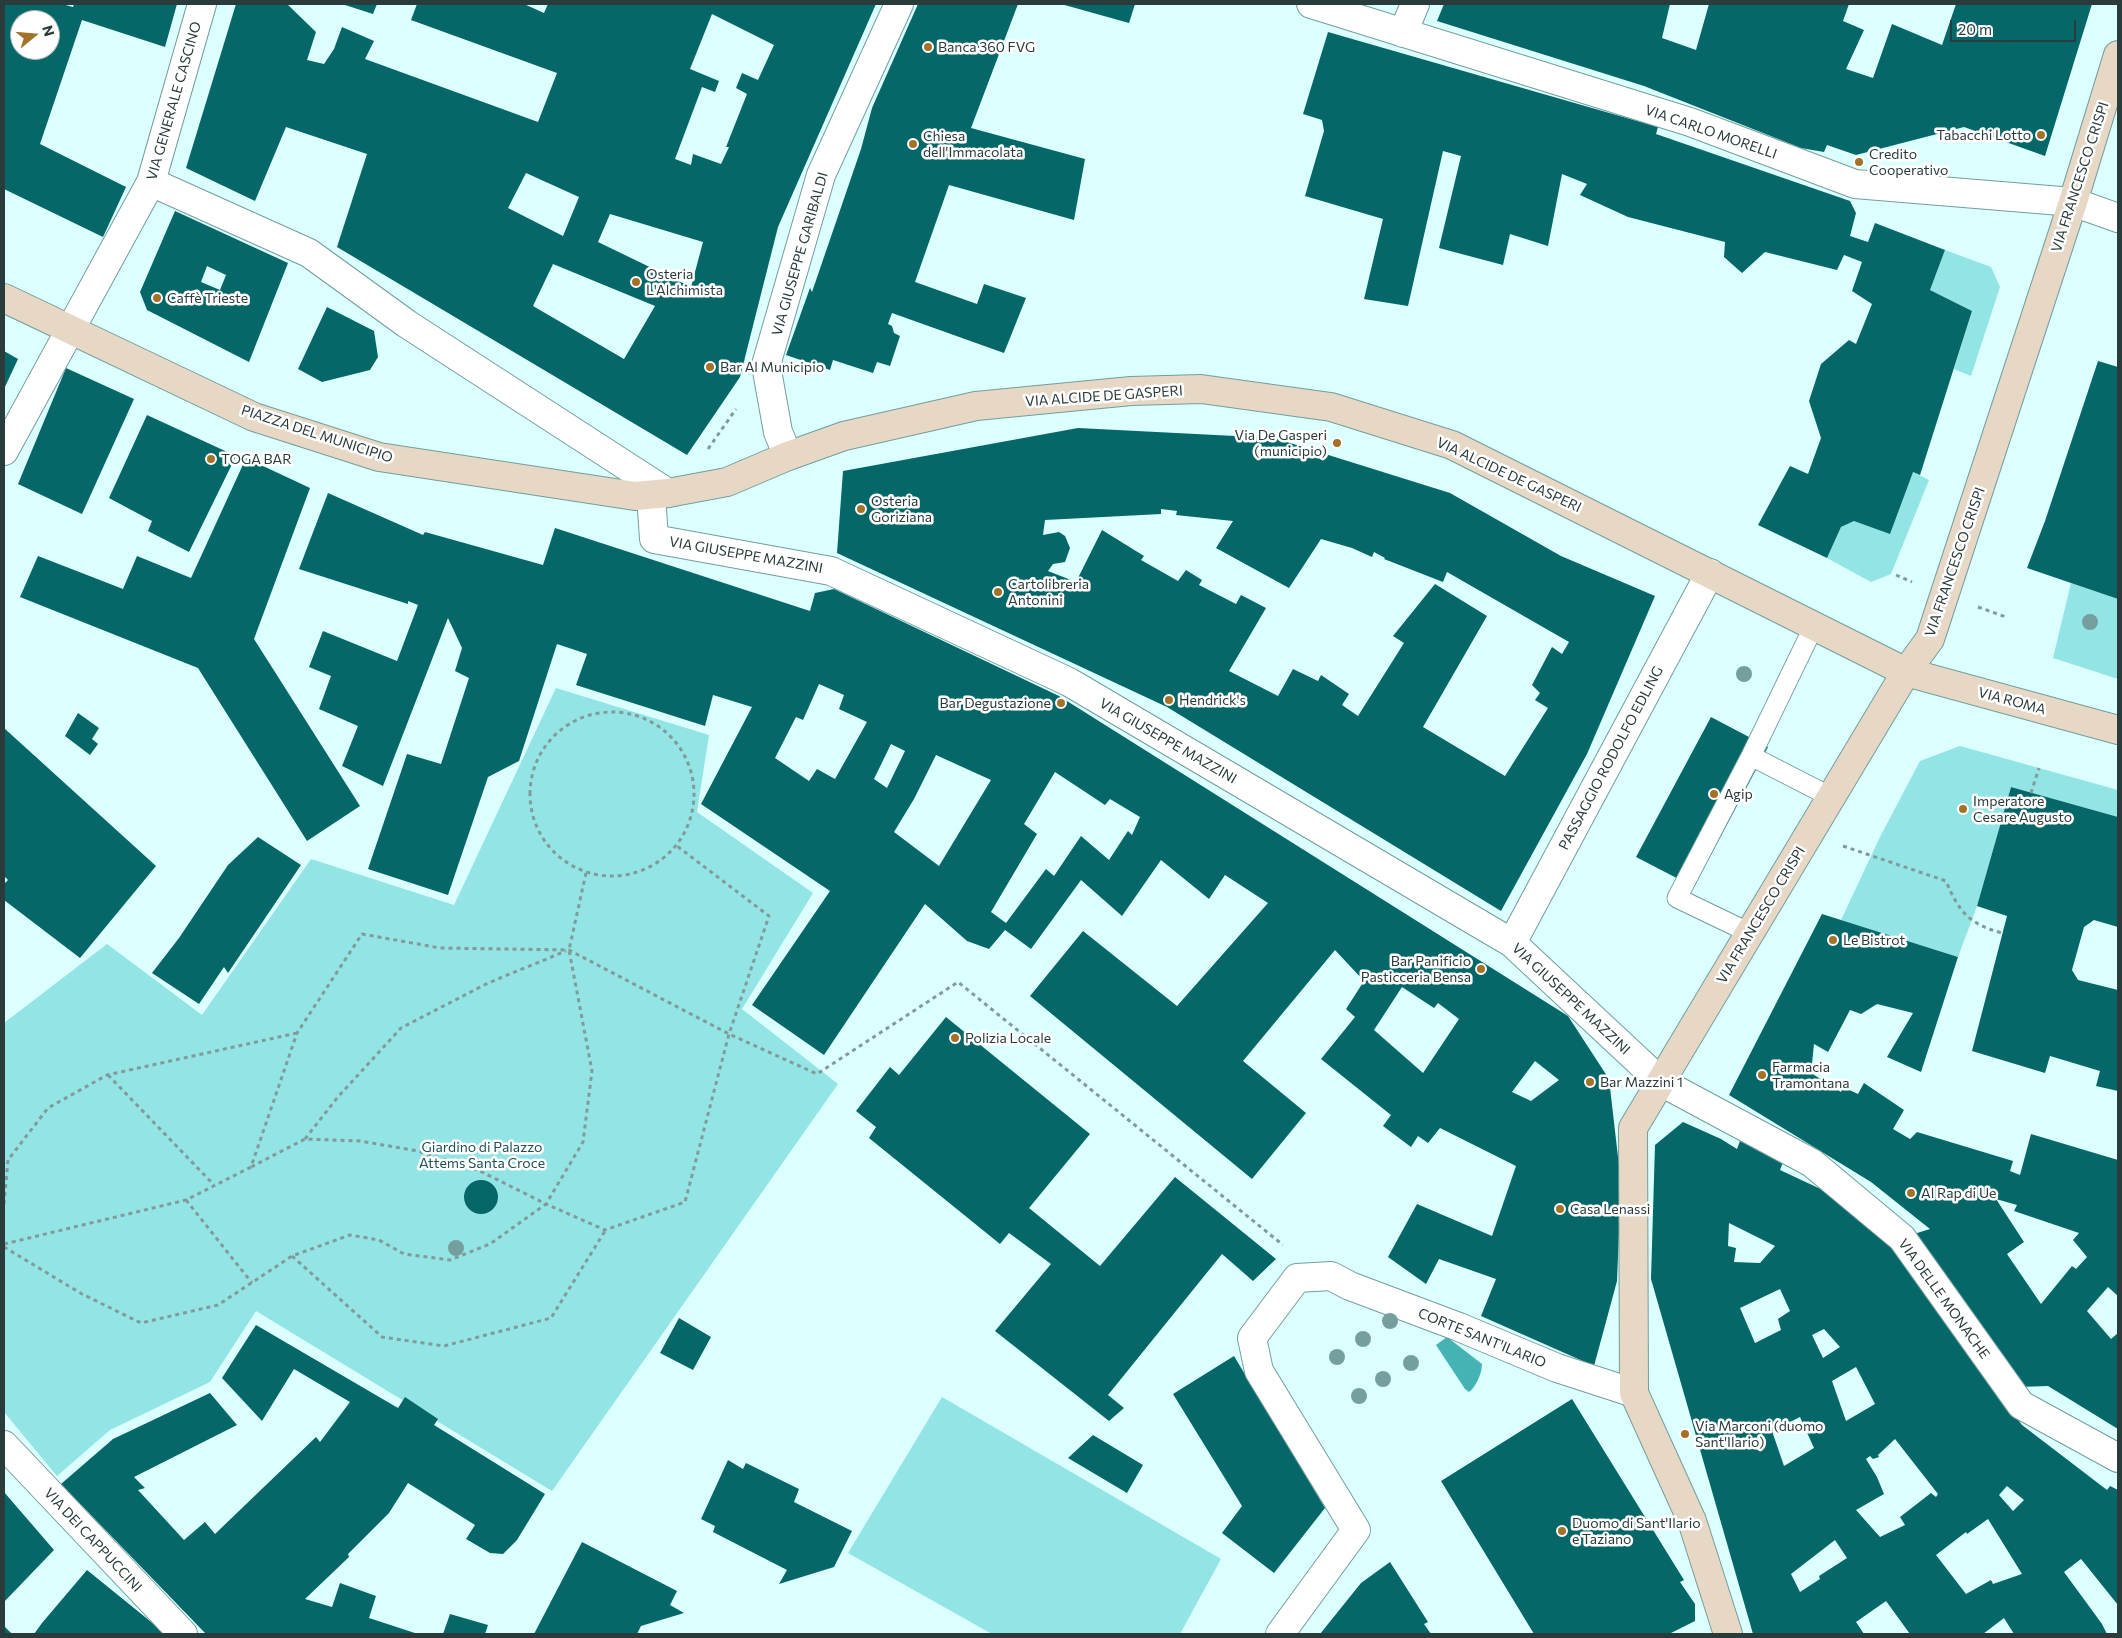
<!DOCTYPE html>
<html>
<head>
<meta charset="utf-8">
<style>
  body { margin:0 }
  #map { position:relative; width:2122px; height:1638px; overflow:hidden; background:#dcffff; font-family:Commissioner,sans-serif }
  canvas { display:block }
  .frame { position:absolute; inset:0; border:5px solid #2a3b3b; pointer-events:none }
  .north { position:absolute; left:10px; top:10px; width:50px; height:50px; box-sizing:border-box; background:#fff; border:1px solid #aab1b1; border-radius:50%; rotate:73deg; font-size:14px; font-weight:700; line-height:20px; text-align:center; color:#2a3b3b }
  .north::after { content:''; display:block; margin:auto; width:18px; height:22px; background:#a37227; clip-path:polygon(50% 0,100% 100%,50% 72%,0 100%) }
  .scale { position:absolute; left:1950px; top:20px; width:126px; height:22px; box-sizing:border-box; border:2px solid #2a3b3b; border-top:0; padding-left:6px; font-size:15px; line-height:18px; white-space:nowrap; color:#2a3b3b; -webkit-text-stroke:4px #fff; paint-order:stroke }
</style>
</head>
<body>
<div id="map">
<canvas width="2122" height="1638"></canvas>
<div class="frame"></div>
<div class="north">N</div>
<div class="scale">20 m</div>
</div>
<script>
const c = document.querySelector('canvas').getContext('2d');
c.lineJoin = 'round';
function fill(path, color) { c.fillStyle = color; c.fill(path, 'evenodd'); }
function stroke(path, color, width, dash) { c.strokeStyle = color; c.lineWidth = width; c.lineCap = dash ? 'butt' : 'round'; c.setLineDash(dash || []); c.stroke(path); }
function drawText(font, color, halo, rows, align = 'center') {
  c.font = font + ' Commissioner,sans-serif'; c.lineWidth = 5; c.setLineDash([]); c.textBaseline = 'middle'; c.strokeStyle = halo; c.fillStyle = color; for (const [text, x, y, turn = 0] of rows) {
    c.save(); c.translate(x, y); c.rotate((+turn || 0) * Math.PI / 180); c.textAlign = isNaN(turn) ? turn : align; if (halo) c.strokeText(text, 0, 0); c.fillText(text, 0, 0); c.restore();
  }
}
const green = new Path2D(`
  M 1945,250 L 1991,267 L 2000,287 L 1971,376 L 1954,369 L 1972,311 L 1930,290 Z
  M 1913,472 L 1929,480 L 1891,574 L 1871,582 L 1827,558 L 1841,527 L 1854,521 Z
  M 2071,583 L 2118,599 L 2118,679 L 2053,658 Z
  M 556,688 L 709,735 L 697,812 L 813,893 L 742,1009 L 838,1084 L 552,1491 L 256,1311 L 210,1382 L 110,1430 L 57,1476 L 4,1412 L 4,1023 L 107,944 L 202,1015 L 311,859 L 454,905 Z
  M 1960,746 L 2118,790 L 2118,817 L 2011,787 L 1977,906 L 1958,957 L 1841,920 L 1880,837 L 1920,761 Z
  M 942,1397 L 1221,1559 L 1180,1634 L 992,1634 L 848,1553 Z`);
const water = new Path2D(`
  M 1447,1337 L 1482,1364 C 1482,1373 1476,1387 1469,1392 L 1465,1389 L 1436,1345 Z`);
const building = new Path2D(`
  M 4,4 L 62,4 L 73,7 L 74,4 L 177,4 L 165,47 L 82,20 L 40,144 L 126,187 L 103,237 L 4,189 ZM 20,20 L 50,20 L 50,50 L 20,50 Z
  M 236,4 L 287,4 L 316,32 L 307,60 L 324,64 L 334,49 L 342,27 L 374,41 L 365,59 L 538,122 L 557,73 L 411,20 L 417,4 L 524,4 L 544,13 L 548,4 L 876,4 L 778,227 L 740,377 L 687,455 L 337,247 L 367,154 L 286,127 L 255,201 L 186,168 ZM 712,14 L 774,45 L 758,80 L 742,73 L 736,88 L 747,94 L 726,147 L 729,147 L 721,164 L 693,154 L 691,165 L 675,159 L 702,87 L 715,92 L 719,81 L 690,69 ZM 526,173 L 579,197 L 563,236 L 508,208 ZM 610,214 L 703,242 L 691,287 L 598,242 ZM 553,264 L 655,306 L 624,359 L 533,306 Z
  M 342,4 L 377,4 L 373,14 Z
  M 918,4 L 1018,4 L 971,128 L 1085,159 L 1074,220 L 949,185 L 915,282 L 977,304 L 984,284 L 1026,298 L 1004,353 L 892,313 L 888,324 L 892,326 L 894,333 L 900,336 L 890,366 L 877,362 L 873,373 L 833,360 L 830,370 L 786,355 L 810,288 L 812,292 L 861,149 L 872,108 Z
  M 1061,4 L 1135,4 L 1129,23 Z
  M 1444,4 L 1670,4 L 1662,38 L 1696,50 L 1709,4 L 1849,4 L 1843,21 L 1864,30 L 1846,69 L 1873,78 L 1892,24 L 1942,45 L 1956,4 L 2092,4 L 2045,156 L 1964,127 L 1856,155 L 1827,145 L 1824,152 L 1801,148 L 1644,86 L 1437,21 Z
  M 1328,32 L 1658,127 L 1656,134 L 1850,201 L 1856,213 L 1850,236 L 1868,242 L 1875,223 L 1945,250 L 1930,290 L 1972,311 L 1920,475 L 1913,472 L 1890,534 L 1854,521 L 1841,527 L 1827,558 L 1758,525 L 1790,466 L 1808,474 L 1821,438 L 1809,401 L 1821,364 L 1849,340 L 1856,344 L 1872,304 L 1852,291 L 1862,262 L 1844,255 L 1837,270 L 1765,252 L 1742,273 L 1724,257 L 1725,242 L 1628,217 L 1580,195 L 1587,184 L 1562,174 L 1548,246 L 1510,234 L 1503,265 L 1439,248 L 1461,156 L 1443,151 L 1408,306 L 1364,299 L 1383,219 L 1305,196 L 1324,131 L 1322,120 L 1303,114 Z
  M 175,211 L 288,263 L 249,362 L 147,310 L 140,292 ZM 207,266 L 226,275 L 220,290 L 201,282 Z
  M 327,307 L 374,331 L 378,357 L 370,370 L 322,382 L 298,369 Z
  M 4,351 L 18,359 L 4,389 Z
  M 2098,361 L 2118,367 L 2118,599 L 2027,568 L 2045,521 Z
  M 66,368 L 134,399 L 82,514 L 18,484 Z
  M 147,415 L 236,456 L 189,552 L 148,531 L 152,521 L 109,498 Z
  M 1078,428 L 1274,438 L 1450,493 L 1561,556 L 1655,596 L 1587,754 L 1501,911 L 1167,707 L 837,553 L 843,471 ZM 1161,509 L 1177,511 L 1176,515 L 1233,521 L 1216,548 L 1289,588 L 1321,539 L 1352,548 L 1372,557 L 1374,552 L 1385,558 L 1384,559 L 1443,582 L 1447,572 L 1569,642 L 1562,654 L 1552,647 L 1532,685 L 1540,693 L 1535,700 L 1548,708 L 1505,776 L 1423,727 L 1487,616 L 1435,584 L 1393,636 L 1404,643 L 1358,716 L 1342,705 L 1349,694 L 1321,675 L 1318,681 L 1293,669 L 1278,696 L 1229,671 L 1266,608 L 1241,595 L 1236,604 L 1199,585 L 1202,580 L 1186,570 L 1178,581 L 1141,560 L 1144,556 L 1102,530 L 1076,582 L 1048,571 L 1053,564 L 1065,562 L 1070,548 L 1065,536 L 1059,532 L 1043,535 L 1045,520 L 1161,514 Z
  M 246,458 L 310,488 L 254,639 L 360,806 L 307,841 L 198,668 L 20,597 L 38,556 L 123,589 L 137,556 L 191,578 Z
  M 328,493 L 423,535 L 425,532 L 543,565 L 555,528 L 810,611 L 815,593 L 834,589 L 1059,696 L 1568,1016 L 1609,1079 L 1621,1183 L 1617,1281 L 1594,1366 L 1481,1316 L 1496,1279 L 1439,1259 L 1426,1284 L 1388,1257 L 1417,1204 L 1492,1236 L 1516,1166 L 1440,1128 L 1428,1143 L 1418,1136 L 1411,1147 L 1383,1126 L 1391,1115 L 1321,1059 L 1355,1017 L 1346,1009 L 1364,981 L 1335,950 L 1243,1061 L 1306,1113 L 1252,1179 L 1030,996 L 1083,931 L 1177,1006 L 1268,903 L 1225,875 L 1209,899 L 1161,860 L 1122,916 L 1081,880 L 1031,949 L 1005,930 L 989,949 L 967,941 L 925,904 L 824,1055 L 752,1005 L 830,891 L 701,804 L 752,707 L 713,695 L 705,726 L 576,685 L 587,654 L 557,644 L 519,761 L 488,777 L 448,895 L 368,869 L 407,754 L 441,764 L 469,678 L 455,671 L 462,648 L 448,618 L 383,786 L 342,766 L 358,726 L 319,709 L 331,676 L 309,667 L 323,631 L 397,661 L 418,605 L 408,601 L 408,604 L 299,569 ZM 819,684 L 844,695 L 839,709 L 867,722 L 835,779 L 817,769 L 809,781 L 775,758 L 796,717 L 803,720 ZM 891,744 L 905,751 L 887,788 L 874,779 ZM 936,755 L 991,780 L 939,866 L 894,832 L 914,799 ZM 1055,772 L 1105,805 L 1110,799 L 1140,817 L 1132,835 L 1128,831 L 1109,860 L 1081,836 L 1054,876 L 1046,869 L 1006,923 L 991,912 L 1037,834 L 1024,824 ZM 1402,987 L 1434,1008 L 1438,1003 L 1459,1019 L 1423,1073 L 1374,1030 ZM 1535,1061 L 1559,1080 L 1531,1101 L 1512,1092 Z
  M 78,713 L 99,728 L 92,739 L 98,744 L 90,755 L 65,736 Z
  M 1711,717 L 1768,747 L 1694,887 L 1636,857 Z
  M 4,728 L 156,866 L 80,958 L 4,900 L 4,884 L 8,880 L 4,876 Z
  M 2011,787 L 2118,817 L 2118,927 L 2094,920 L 2084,927 L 2072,970 L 2078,980 L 2118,990 L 2118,1091 L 2096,1086 L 2100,1071 L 2050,1056 L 2045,1073 L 1972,1051 L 2007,916 L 1977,906 Z
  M 258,837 L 301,865 L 228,973 L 224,967 L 199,1004 L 152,973 L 179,938 L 228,865 Z
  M 1822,914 L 1958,957 L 1921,1072 L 1887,1057 L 1913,1013 L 1877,1004 L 1861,1014 L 1850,1010 L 1828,1052 L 1814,1044 L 1811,1073 L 1841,1092 L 1843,1087 L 1858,1094 L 1864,1083 L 1904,1110 L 1893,1129 L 1910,1139 L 1917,1132 L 2013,1161 L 2010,1171 L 2020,1175 L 2031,1134 L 2118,1160 L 2118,1296 L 2108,1287 L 2087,1311 L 2111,1339 L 2118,1333 L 2118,1429 L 2048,1386 L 2017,1387 L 1914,1234 L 1930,1229 L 1871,1182 L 1729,1095 ZM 1996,1199 L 2017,1205 L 2014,1211 L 2079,1233 L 2073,1240 L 2087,1257 L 2076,1269 L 2072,1266 L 2041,1304 L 2007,1254 L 2024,1242 Z
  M 946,1017 L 1090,1134 L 1029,1208 L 1100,1266 L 1175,1177 L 1276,1259 L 1253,1281 L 1222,1254 L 1108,1395 L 1124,1408 L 1109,1421 L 995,1331 L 1051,1264 L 1009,1233 L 1000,1244 L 869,1138 L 876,1127 L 856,1111 L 890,1067 L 899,1075 Z
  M 1683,1122 L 1721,1139 L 1737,1149 L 1740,1141 L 1783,1162 L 1780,1170 L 1827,1192 L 1882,1233 L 1973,1361 L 2022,1425 L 2107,1490 L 2110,1486 L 2118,1490 L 2118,1605 L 2081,1559 L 2064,1572 L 2102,1624 L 2107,1634 L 2014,1634 L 2004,1618 L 1983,1634 L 1910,1634 L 1886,1601 L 1856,1622 L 1864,1634 L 1753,1634 L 1651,1279 L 1655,1145 ZM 1729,1223 L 1775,1246 L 1760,1263 L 1734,1262 L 1736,1248 L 1728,1246 ZM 1780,1289 L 1790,1311 L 1778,1319 L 1781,1330 L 1755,1343 L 1740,1308 ZM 1824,1329 L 1840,1347 L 1823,1358 L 1812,1335 ZM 1856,1367 L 1875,1404 L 1846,1421 L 1832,1381 ZM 1800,1417 L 1814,1448 L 1784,1466 L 1772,1431 ZM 1895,1439 L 1938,1494 L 1936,1497 L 1931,1493 L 1900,1517 L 1905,1525 L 1880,1537 L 1856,1510 L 1884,1494 L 1877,1477 L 1866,1459 L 1870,1456 L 1873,1459 L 1879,1457 L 1878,1455 ZM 2007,1486 L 2024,1500 L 2013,1511 L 1999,1495 ZM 1988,1519 L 2022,1574 L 1993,1584 L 1991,1580 L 1966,1594 L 1936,1555 L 1966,1532 L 1967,1534 ZM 1835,1540 L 1847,1558 L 1819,1576 L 1820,1579 L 1800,1592 L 1791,1574 Z
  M464 1197a17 17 0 1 1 34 0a17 17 0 1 1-34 0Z
  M 679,1318 L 711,1337 L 693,1370 L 660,1353 Z
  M 256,1325 L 398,1408 L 405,1397 L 438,1419 L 434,1425 L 545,1494 L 517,1540 L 503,1554 L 490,1553 L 466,1539 L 475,1525 L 408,1483 L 389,1513 L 348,1554 L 349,1557 L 305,1599 L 332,1607 L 340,1583 L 376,1596 L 369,1618 L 418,1634 L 206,1634 L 61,1484 L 113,1439 L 210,1393 L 237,1425 L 134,1477 L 145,1488 L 138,1490 L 184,1540 L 205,1522 L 215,1534 L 316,1437 L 320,1442 L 350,1402 L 294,1369 L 262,1421 L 222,1378 Z
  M 1234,1356 L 1325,1508 L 1274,1573 L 1222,1533 L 1242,1506 L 1173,1394 Z
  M 1572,1399 L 1684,1580 L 1680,1582 L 1695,1604 L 1695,1621 L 1669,1634 L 1534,1634 L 1441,1481 Z
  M 1093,1435 L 1143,1465 L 1127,1493 L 1068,1458 Z
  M 728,1460 L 743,1469 L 746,1463 L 799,1489 L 794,1502 L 852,1531 L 834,1567 L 779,1584 L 787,1570 L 713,1532 L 715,1526 L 701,1519 Z
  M 4,1492 L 54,1550 L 4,1602 Z
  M 582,1542 L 677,1591 L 670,1605 L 684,1613 L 641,1626 L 637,1634 L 534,1634 Z
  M 1390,1562 L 1428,1622 L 1424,1624 L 1431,1634 L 1320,1634 L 1361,1583 Z
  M 87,1570 L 166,1634 L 34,1634 L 42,1623 Z
  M 450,1614 L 488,1625 L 485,1634 L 443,1634 Z
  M 4,1626 L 12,1634 L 4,1634 Z`);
const path = new Path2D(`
  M 708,449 L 736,409
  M 1896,575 L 1912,582
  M 1978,607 L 2006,617
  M530 794a82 82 0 1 1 164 0a82 82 0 1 1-164 0Z
  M 2031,793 L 2039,768
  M 1843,846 L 1946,881 C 1959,912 1969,924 2002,933
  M 586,873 L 569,950 L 592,1071 L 583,1142 L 546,1204 L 605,1230 L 685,1202 L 729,1034 L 769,916 L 677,846
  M 108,1075 L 214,1185
  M 305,1139 L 337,1098 L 401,1028 L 488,983 L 566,951
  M 186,1200 L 252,1283
  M 4,1204 L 8,1160 L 48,1108 L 107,1075 L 297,1033
  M 4,1244 L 186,1200 L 251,1167 L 297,1033 L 362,934 L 440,948 L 569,950 L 729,1034 L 817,1074 L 958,982 L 1283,1245
  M 4,1247 L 82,1294 L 141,1323 L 218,1305 L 292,1256 L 350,1235 L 379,1240 L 404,1254 L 450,1260 L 490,1244 L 546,1204 L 480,1171 L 418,1151 L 360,1141 L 305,1139 L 251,1167
  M 292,1256 L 382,1337 L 444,1346 L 551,1318 L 605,1231`);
const lane = new Path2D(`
  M 1751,756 L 1814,626
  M 1750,933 L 1677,898 L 1751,756 L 1831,797`);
const street = new Path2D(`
  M 1311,4 L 1690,122 L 1855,184 L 2073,202 L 2118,218
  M 1403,33 L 1415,4
  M 151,182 L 309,253 L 407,324 L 668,493
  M 4,451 L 151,182 L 202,4
  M 788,456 L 778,432 L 766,365 L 821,175 L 899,4
  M 651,495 L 654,539 L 831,571 L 1069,682 L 1512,943 L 1661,1082 L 1812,1163 L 1902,1238 L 2021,1405 L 2118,1458
  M 1512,943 L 1710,573
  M 4,1445 L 183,1634
  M 1280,1634 L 1356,1530 L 1259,1371 L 1252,1338 L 1297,1278 L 1331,1276 L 1350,1286 L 1459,1327 L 1557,1368 L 1634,1393`);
const secondary = new Path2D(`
  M 4,298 L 254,417 L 379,457 L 635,496 L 668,493 L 727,482 L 788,456 L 844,436 L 976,406 L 1131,391 L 1201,389 L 1331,407 L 1452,445 L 1906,672 L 2118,730
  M 1728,1634 L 1692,1521 L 1634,1393 L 1633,1128 L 1906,672 L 1930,639 L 2073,202 L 2118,55`);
const trees = [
  [2090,622],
  [1744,674],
  [456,1248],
  [1390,1321],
  [1363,1339],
  [1337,1357],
  [1411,1363],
  [1383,1379],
  [1359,1396]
];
const markers = [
  [928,47,5,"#a37227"],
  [2041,135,5,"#a37227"],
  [913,144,5,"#a37227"],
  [1859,162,5,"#a37227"],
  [636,282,5,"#a37227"],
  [157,298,5,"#a37227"],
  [710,367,5,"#a37227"],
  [1337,443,5,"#a37227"],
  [211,459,5,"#a37227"],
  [861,509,5,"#a37227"],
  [998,592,5,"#a37227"],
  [1169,700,5,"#a37227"],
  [1061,703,5,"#a37227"],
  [1714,794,5,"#a37227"],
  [1963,809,5,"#a37227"],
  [1833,940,5,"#a37227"],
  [1481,969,5,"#a37227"],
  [955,1038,5,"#a37227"],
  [1762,1075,5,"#a37227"],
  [1590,1082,5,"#a37227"],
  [1911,1193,5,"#a37227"],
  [1560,1209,5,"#a37227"],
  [1685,1434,5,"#a37227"],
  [1562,1531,5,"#a37227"]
];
const poiNames = [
  ["Banca 360 FVG",938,47],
  ["Tabacchi Lotto",2031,135,"right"],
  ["Chiesa",923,136],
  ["dell'Immacolata",923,152],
  ["Credito",1869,154],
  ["Cooperativo",1869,170],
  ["Osteria",646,274],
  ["L'Alchimista",646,290],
  ["Caffè Trieste",167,298],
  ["Bar Al Municipio",720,367],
  ["Via De Gasperi",1327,435,"right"],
  ["(municipio)",1327,451,"right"],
  ["TOGA BAR",221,459],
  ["Osteria",871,501],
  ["Goriziana",871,517],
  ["Cartolibreria",1008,584],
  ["Antonini",1008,600],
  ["Hendrick's",1179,700],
  ["Bar Degustazione",1051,703,"right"],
  ["Agip",1724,794],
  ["Imperatore",1973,801],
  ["Cesare Augusto",1973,817],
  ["Le Bistrot",1843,940],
  ["Bar Panificio",1471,961,"right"],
  ["Pasticceria Bensa",1471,977,"right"],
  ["Polizia Locale",965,1038],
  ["Farmacia",1772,1067],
  ["Tramontana",1772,1083],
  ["Bar Mazzini 1",1600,1082],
  ["Al Rap di Ue",1921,1193],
  ["Casa Lenassi",1570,1209],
  ["Via Marconi (duomo",1695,1426],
  ["Sant'Ilario)",1695,1442],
  ["Duomo di Sant'Ilario",1572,1523],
  ["e Taziano",1572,1539]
];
const streetNames = [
  ["VIA GENERALE CASCINO",174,101,-74],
  ["VIA CARLO MORELLI",1711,132,19],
  ["VIA FRANCESCO CRISPI",2080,177,-72],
  ["VIA GIUSEPPE GARIBALDI",800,254,-74],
  ["VIA ALCIDE DE GASPERI",1104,396,-4],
  ["PIAZZA DEL MUNICIPIO",317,434,18],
  ["VIA ALCIDE DE GASPERI",1509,475,25],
  ["VIA GIUSEPPE MAZZINI",746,555,10],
  ["VIA FRANCESCO CRISPI",1955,562,-71],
  ["VIA ROMA",2012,701,15],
  ["VIA GIUSEPPE MAZZINI",1168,741,30],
  ["PASSAGGIO RODOLFO EDLING",1611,758,-62],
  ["VIA FRANCESCO CRISPI",1761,915,-59],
  ["VIA GIUSEPPE MAZZINI",1571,999,43],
  ["VIA DELLE MONACHE",1944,1299,54],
  ["CORTE SANT'ILARIO",1482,1338,22],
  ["VIA DEI CAPPUCCINI",93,1540,47]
];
const parkNames = [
  ["Giardino di Palazzo",482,1147],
  ["Attems Santa Croce",482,1163]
];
fill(green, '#93e4e4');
fill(water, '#45b2b3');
fill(building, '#056768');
stroke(lane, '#749d9d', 21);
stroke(street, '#749d9d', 30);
stroke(secondary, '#749d9d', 30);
stroke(path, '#819b9b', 3, [4, 4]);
stroke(lane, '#fff', 19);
stroke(street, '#fff', 28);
stroke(secondary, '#e6d8c4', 28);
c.fillStyle = '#759f9f';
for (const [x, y] of trees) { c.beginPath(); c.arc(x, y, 8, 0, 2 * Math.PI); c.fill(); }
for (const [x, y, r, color] of markers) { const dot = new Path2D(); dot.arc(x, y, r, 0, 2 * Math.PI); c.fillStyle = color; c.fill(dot); stroke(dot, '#fff', 2); }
drawText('14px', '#2a3b3b', '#fff', poiNames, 'left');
drawText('14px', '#2a3b3b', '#fff', streetNames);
drawText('14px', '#215051', '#fff', parkNames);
</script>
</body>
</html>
